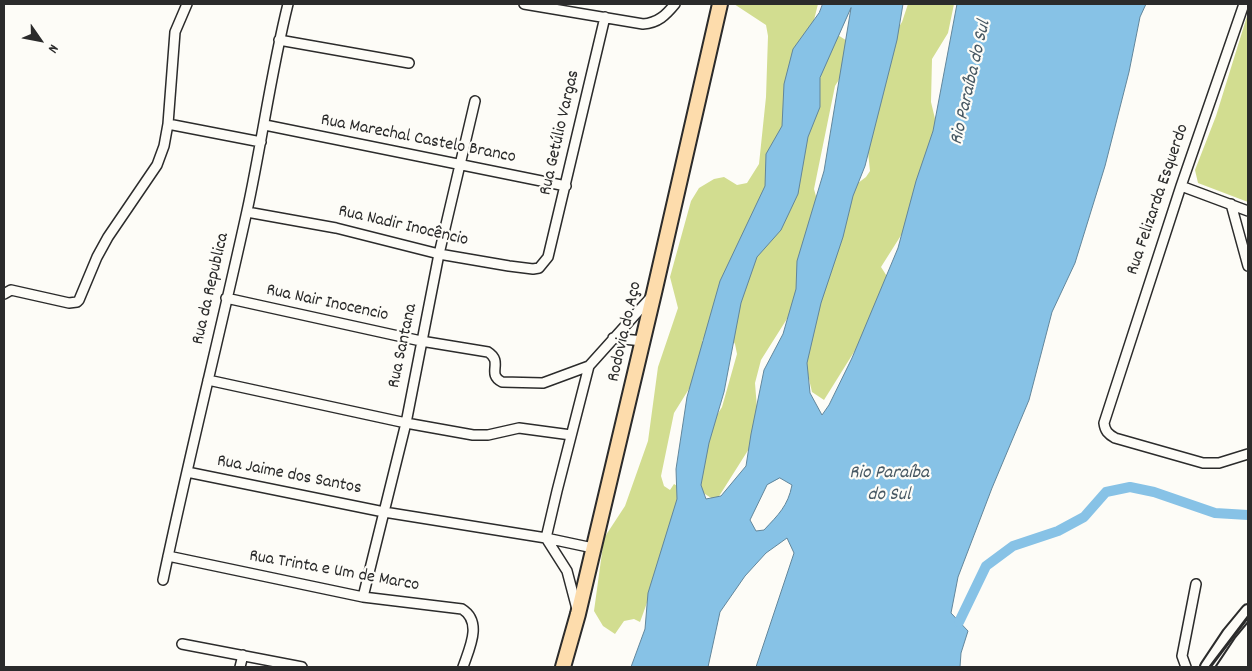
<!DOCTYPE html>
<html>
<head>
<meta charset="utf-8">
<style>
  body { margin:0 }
  #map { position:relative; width:1252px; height:671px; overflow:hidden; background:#fdfcf7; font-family:Dekko,sans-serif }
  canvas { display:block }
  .frame { position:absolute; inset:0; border:5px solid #2b2b2b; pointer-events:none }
  .north { position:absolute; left:15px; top:15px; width:50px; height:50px; -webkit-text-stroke:4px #fdfcf7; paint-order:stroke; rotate:123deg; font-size:14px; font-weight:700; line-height:20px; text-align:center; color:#2b2b2b }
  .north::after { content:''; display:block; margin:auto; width:18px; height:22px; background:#2b2b2b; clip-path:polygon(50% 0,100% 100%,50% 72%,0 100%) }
</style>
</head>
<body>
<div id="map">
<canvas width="1252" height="671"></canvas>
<div class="frame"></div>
<div class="north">N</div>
</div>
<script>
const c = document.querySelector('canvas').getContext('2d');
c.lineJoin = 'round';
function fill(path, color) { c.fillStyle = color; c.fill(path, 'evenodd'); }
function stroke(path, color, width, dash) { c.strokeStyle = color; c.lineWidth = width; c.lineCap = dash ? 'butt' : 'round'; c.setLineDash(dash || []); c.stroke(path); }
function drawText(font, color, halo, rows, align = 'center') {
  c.font = font + ' Dekko,sans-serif'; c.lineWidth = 4.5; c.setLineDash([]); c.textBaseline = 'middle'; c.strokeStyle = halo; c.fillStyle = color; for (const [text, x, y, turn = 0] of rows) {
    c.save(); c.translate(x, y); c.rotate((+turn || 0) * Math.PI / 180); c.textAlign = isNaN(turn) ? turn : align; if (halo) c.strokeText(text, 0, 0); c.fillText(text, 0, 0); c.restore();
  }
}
const green = new Path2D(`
  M 734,4 L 818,4 L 814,20 L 852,44 L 855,54 L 835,86 L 814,189 L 817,200 L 834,201 L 866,177 L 870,171 L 865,123 L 882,54 L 902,22 L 908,4 L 954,4 L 948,33 L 932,59 L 931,102 L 936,123 L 905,229 L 881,267 L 890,281 L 864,336 L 824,400 L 812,392 L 800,340 L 797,303 L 761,360 L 755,383 L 758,421 L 752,444 L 716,501 L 697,489 L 694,452 L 722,407 L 737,354 L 735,344 L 726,330 L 710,328 L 702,341 L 708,345 L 702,368 L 674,413 L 661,476 L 664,486 L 670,490 L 674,484 L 687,492 L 640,622 L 634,619 L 624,621 L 615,634 L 603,626 L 594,611 L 604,538 L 625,506 L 648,441 L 658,367 L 678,308 L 670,277 L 691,201 L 699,188 L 714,179 L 724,177 L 737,185 L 747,183 L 759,164 L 766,97 L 768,36 L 766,25 Z
  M 1248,13 L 1248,202 L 1198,183 L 1195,170 L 1216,116 Z`);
const water = new Path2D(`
  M 823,4 L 903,4 L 897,40 L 865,166 L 853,196 L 843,237 L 821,303 L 807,363 L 810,393 L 822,415 L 829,405 L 852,358 L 898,248 L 916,181 L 933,131 L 957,4 L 1146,4 L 1140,17 L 1129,72 L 1105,166 L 1075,263 L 1052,312 L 1029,400 L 992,488 L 958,577 L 951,613 L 968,631 L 961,653 L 960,667 L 756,667 L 794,553 L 787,538 L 766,553 L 745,576 L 720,612 L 708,667 L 631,667 L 645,629 L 648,593 L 677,499 L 676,469 L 687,397 L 720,281 L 765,186 L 766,154 L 782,126 L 784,84 L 793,49 L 819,13 ZM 851,8 L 824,171 L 797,261 L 796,289 L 783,334 L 764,370 L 751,434 L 746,466 L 721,496 L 706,499 L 701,485 L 709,443 L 724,392 L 741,303 L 757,257 L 781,230 L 798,194 L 808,137 L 820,107 L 820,78 ZM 780,478 L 792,485 C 788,506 778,515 764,530 L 756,531 L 750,520 L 767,485 Z`);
const canal = new Path2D(`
  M 959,622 L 986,566 L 1013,546 L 1058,531 L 1084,517 L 1106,492 L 1130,487 L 1154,492 L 1215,513 L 1248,515`);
const minor = new Path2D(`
  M 524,4 L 643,24 C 658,23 666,15 675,4
  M 1244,4 L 1181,186 L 1104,423 C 1105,431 1108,434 1115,438 L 1203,463 L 1219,463 L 1248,454
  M 279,40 L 409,63
  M 168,124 L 261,142
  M 265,125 L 566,186
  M 1181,186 L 1248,211
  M 1231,204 L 1248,266
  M 247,212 L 336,228 L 439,254 L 509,266 L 533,269 L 539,268 L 548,257 L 605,17
  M 4,294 L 11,290 L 69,303 L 77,302 L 79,300 L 97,257 L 108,237 L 157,165 L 164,146 L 168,124 L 175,32 L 187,4
  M 226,298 L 421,341 L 488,352 C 504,362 486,374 502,382 L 543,383 L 589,366
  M 613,338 L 643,341
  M 208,380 L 406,423 L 473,435 L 488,435 L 519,428 L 571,435
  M 187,472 L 384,512 L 546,538 L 593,548
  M 168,556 L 363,597 L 462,609 C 483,622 469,649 463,667
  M 163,580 C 189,456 220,334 247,211 C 262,142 271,72 288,4
  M 363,597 L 406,423 L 439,254 L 475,101
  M 577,609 L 567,571 L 546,538 L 557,491 L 589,366 L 652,296
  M 182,644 L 302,667
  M 240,667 L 243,655
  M 1186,667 L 1182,656 L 1196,584`);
const secondary = new Path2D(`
  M 1207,667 L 1229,634 L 1248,611`);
const trunk = new Path2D(`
  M 563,667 L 578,614 L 654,293 L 720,4`);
const rail = new Path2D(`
  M 1210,667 L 1248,617`);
const streetNames = [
  ["Rua Getúlio Vargas",561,133,-77],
  ["Rua Marechal Castelo Branco",418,140,11],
  ["Rua Felizarda Esquerdo",1159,200,-71],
  ["Rua Nadir Inocêncio",403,227,13],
  ["Rua da Republica",212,289,-77],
  ["Rua Nair Inocencio",327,304,12],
  ["Rodovia do Aço",626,332,-77],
  ["Rua Santana",404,346,-78],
  ["Rua Jaime dos Santos",289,476,11],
  ["Rua Trinta e Um de Marco",334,572,10]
];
const waterNames = [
  ["Rio Paraíba do Sul",972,83,-77],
  ["Rio Paraíba",889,474],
  ["do Sul",889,496]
];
fill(green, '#d2dd90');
fill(water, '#87c2e6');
stroke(water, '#62869b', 1);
stroke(canal, '#87c2e6', 10);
stroke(minor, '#2b2b2b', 12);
stroke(secondary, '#2b2b2b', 16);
stroke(trunk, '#2b2b2b', 18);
stroke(minor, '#fdfcf7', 9);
stroke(secondary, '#fdfcf7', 12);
stroke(trunk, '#fddcac', 14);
stroke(rail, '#2b2b2b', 3);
drawText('18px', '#2b2b2b', '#fdfcf7', streetNames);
drawText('italic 19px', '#475863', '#fdfcf7', waterNames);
</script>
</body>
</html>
